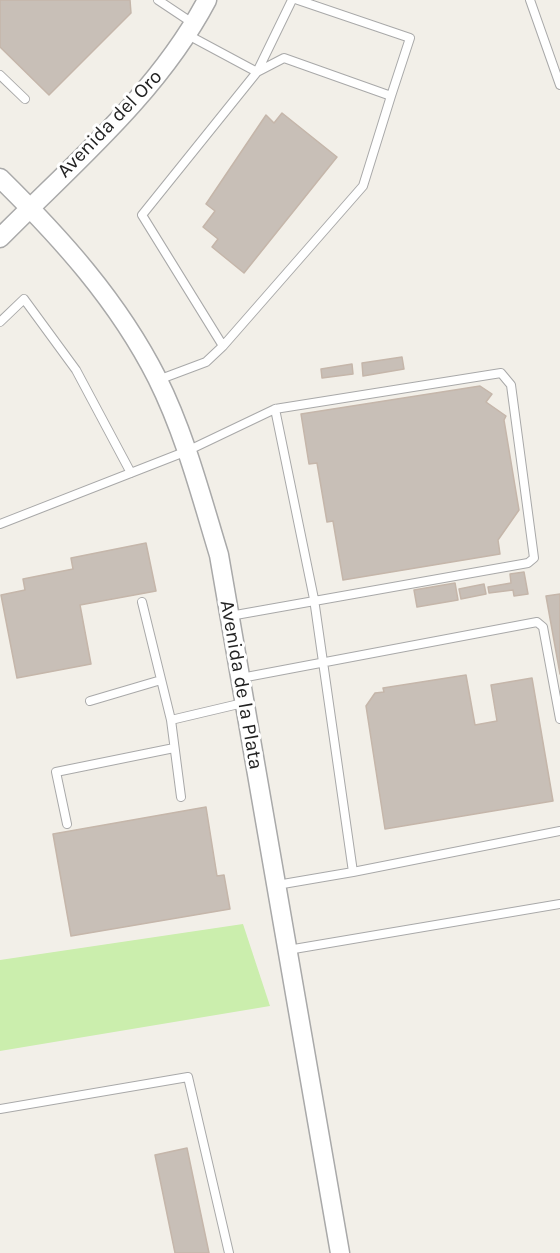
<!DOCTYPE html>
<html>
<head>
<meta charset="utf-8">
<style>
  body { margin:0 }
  canvas { display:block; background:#f2efe8 }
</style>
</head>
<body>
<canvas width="560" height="1253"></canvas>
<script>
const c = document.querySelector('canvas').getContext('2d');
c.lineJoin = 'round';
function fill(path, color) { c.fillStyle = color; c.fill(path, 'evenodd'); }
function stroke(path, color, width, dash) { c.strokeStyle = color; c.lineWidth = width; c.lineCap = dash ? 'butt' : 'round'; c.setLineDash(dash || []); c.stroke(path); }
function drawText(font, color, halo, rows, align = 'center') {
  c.font = font + ' Karla,sans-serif'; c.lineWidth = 6; c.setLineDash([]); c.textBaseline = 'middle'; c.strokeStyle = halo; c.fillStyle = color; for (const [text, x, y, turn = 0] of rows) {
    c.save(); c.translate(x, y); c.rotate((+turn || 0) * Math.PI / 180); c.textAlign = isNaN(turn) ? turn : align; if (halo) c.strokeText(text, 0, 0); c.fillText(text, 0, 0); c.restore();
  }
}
const grass = new Path2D(`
  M 243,924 L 270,1006 L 0,1051 L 0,960 Z`);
const building = new Path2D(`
  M 0,0 L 130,0 L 131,13 L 49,95 L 0,47 Z
  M 282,113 L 337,157 L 244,273 L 212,247 L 218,239 L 203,227 L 215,211 L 206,204 L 266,115 L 274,123 Z
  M 402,357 L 404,369 L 363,376 L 362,363 Z
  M 352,364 L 353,374 L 322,378 L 321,369 Z
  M 480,386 L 492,394 L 486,402 L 506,416 L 504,420 L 519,510 L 498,540 L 500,554 L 343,580 L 333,521 L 327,522 L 317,463 L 309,464 L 301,414 Z
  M 146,543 L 156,591 L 80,605 L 91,664 L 17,678 L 1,595 L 25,590 L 23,579 L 73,569 L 71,558 Z
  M 524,572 L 528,594 L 514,596 L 513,590 L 489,593 L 488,587 L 511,583 L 510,574 Z
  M 455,583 L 458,600 L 417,607 L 414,590 Z
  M 484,584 L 486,594 L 461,599 L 459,589 Z
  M 560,594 L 560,674 L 546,596 Z
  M 466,675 L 475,725 L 497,721 L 491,685 L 532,678 L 553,801 L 385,829 L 366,706 L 375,693 L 384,692 L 383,688 Z
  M 206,807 L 217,876 L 224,875 L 230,909 L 71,936 L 53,834 Z
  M 187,1148 L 209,1253 L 175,1253 L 155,1155 Z`);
const service = new Path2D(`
  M 158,0 L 194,24
  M 298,0 L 410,38 L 391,96
  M 530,0 L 560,85
  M 188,35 L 257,72 L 142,215 L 223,346 L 363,186 L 391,96 L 284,58 L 257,72
  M 257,72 L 292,0
  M 0,75 L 25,99
  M 0,322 L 24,299 L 76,370 L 131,473
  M 158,380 L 206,362 L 223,346
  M 0,524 L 187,451 L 275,409 L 314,599 L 353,872 L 277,885
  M 142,602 L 171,720 L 243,703
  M 230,616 L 528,563 L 534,558 L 511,385 L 501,373 L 275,409
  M 241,678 L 537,622 L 543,627 L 560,719
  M 90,701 L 161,680
  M 171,720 L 181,797
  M 67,824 L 56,772 L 174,748
  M 353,872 L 560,831
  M 288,950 L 560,904
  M 0,1109 L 188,1077 L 229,1253`);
const tertiary = new Path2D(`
  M 0,178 C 61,238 118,301 157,378 C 185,434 201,496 219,555 L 340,1253
  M 0,238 C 73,164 158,93 207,0`);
const streetNames = [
  ["Avenida del Oro",110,124,-46],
  ["Avenida de la Plata",241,685,80]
];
fill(grass, '#cbeead');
fill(building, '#c8bfb7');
stroke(building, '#c5b6aa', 1.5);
stroke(service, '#a9a9a9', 10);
stroke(tertiary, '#a9a9a9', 21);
stroke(service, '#fff', 8);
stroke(tertiary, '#fff', 18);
drawText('20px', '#222', '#fff', streetNames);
</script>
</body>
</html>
